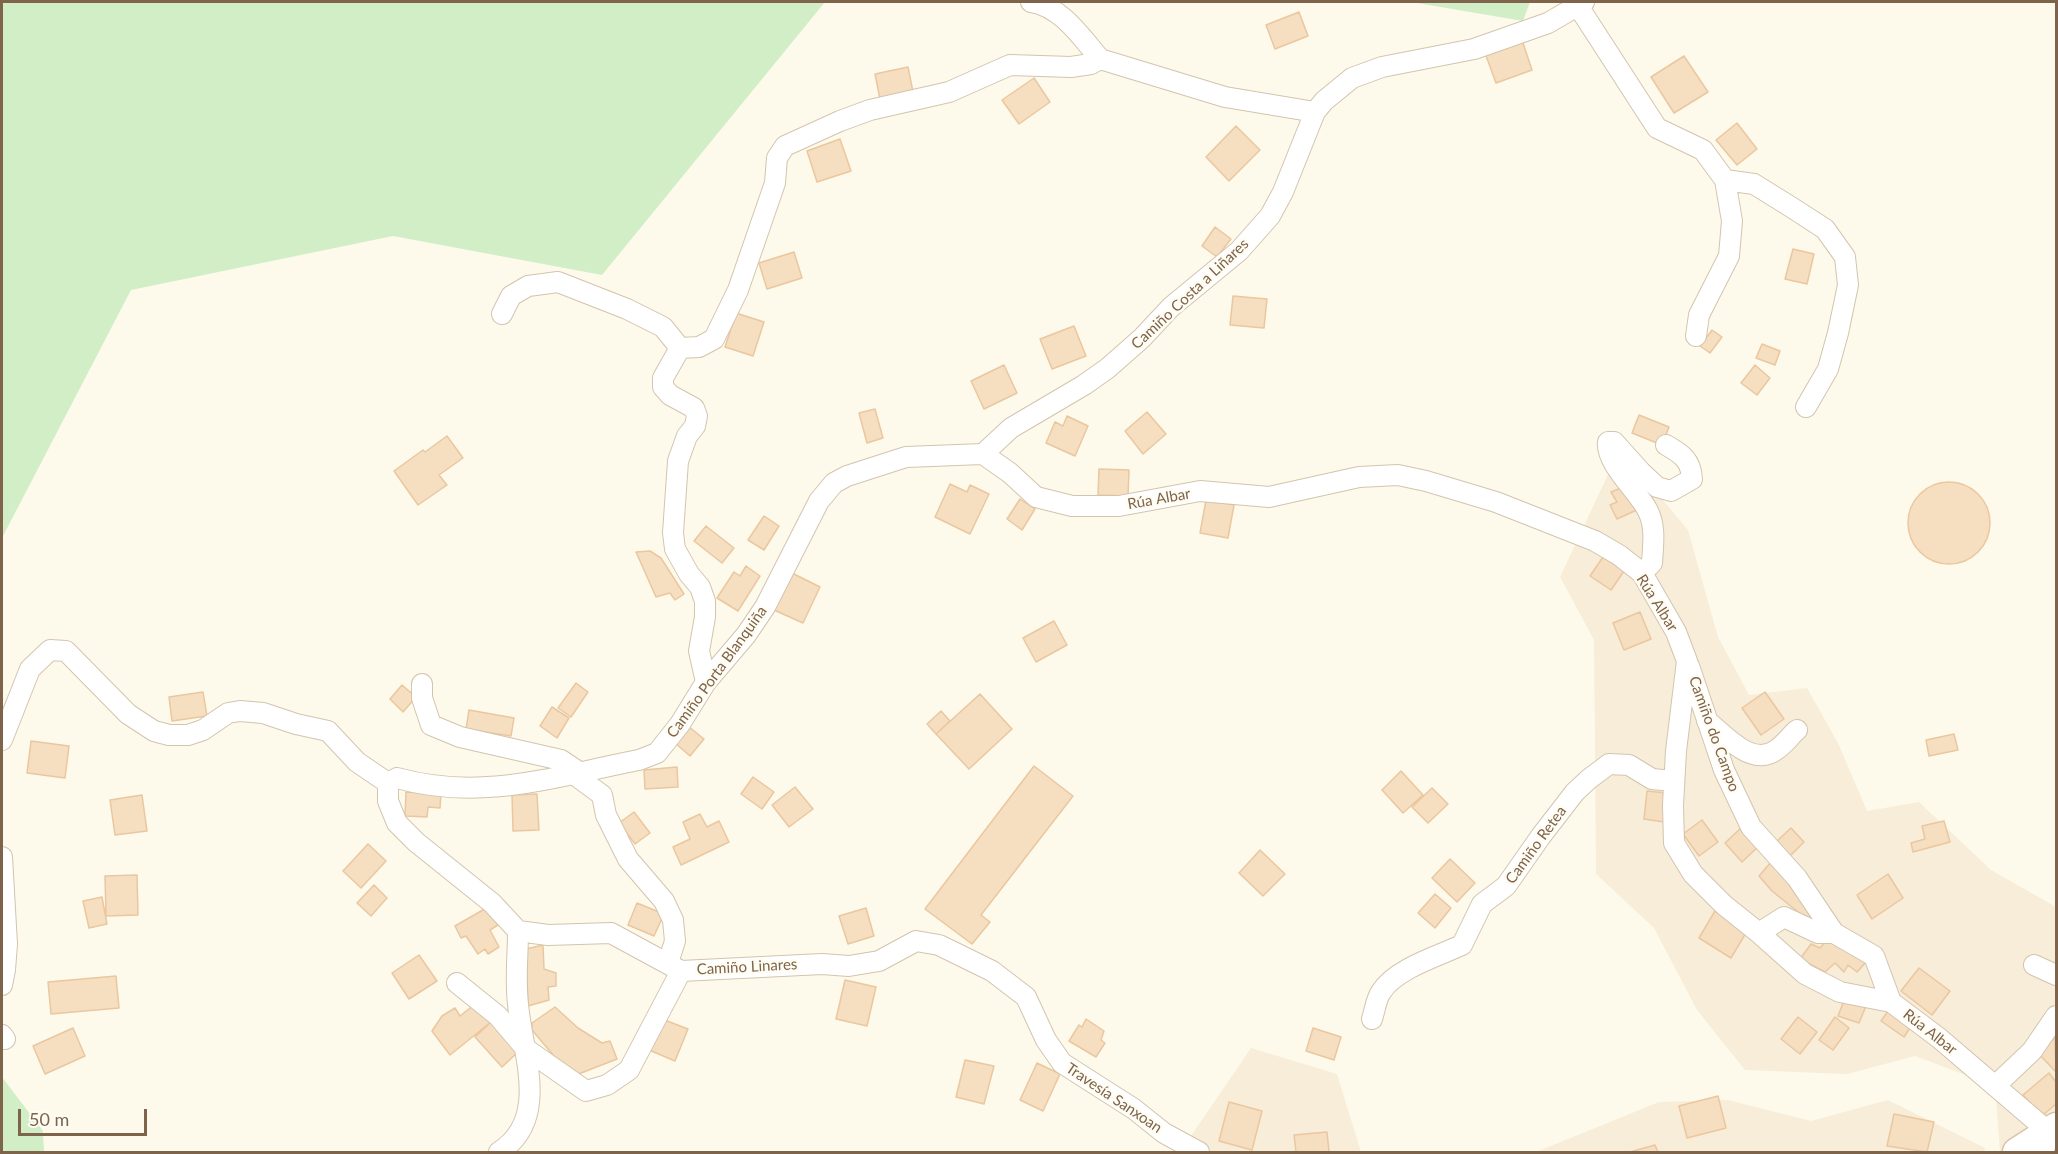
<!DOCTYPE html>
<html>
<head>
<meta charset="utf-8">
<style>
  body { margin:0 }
  #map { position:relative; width:2058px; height:1154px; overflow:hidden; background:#fefaeb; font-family:Lato,sans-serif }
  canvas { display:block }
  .frame { position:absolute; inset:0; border:3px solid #7d644a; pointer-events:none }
  .scale { position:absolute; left:18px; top:1109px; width:129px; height:27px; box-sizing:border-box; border:3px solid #7d644a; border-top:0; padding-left:8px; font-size:18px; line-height:21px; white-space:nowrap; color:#7d644a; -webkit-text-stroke:4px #fffcf3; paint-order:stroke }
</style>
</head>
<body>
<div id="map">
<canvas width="2058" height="1154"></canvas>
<div class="frame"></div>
<div class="scale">50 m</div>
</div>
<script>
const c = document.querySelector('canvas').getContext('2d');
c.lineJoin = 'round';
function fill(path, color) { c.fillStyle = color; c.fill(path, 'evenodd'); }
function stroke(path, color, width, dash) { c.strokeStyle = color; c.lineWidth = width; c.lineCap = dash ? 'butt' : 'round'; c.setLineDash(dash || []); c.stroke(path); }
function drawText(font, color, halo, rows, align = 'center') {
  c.font = font + ' Lato,sans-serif'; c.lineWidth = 5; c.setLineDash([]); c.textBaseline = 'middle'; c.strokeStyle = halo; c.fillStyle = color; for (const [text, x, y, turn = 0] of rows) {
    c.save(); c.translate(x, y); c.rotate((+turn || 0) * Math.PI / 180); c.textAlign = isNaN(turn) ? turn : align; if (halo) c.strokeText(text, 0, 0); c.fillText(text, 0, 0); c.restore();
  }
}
const residential = new Path2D(`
  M 1620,449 L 1688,530 L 1718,637 L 1749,695 L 1807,688 L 1838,743 L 1867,811 L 1919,802 L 1991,870 L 2056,907 L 2056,1152 L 2000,1152 L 1995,1086 L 1915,1056 L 1847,1074 L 1745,1070 L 1697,1010 L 1654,928 L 1596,874 L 1594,640 L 1560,577 Z
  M 1251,1048 L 1337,1074 L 1361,1152 L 1180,1152 Z
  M 1728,1100 L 1811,1121 L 1888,1100 L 1985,1148 L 1984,1152 L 1536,1152 L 1659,1102 Z`);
const green = new Path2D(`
  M 2,2 L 825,2 L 602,275 L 393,236 L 131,290 L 2,538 Z
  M 1411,2 L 1530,2 L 1523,21 Z
  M 2,1077 L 43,1131 L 44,1152 L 2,1152 Z`);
const building = new Path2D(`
  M 1299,12 L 1308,36 L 1275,49 L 1266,25 Z
  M 1522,40 L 1532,70 L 1496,83 L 1485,53 Z
  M 1684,56 L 1708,92 L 1674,113 L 1651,77 Z
  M 908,67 L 913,92 L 880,99 L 875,74 Z
  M 1034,78 L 1050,102 L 1019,124 L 1002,100 Z
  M 1737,123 L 1757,149 L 1737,165 L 1716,140 Z
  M 1236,126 L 1260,150 L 1229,181 L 1206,157 Z
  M 840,139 L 851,171 L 817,182 L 807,151 Z
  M 1215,227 L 1231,239 L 1217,257 L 1202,246 Z
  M 1793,249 L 1814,254 L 1807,284 L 1785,279 Z
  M 794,252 L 802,278 L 767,289 L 759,263 Z
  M 1233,296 L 1267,299 L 1264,328 L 1230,325 Z
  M 736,313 L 764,322 L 753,356 L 725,347 Z
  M 1074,326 L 1086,356 L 1052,369 L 1040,339 Z
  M 1712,330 L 1722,337 L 1710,353 L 1700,346 Z
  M 1762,344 L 1780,351 L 1775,365 L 1756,358 Z
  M 1004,365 L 1017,393 L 984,409 L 971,381 Z
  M 1755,365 L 1770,378 L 1757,395 L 1741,383 Z
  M 875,409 L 883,438 L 867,443 L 859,413 Z
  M 1147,412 L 1166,434 L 1143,454 L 1125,431 Z
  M 1639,415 L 1669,427 L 1662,445 L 1632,433 Z
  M 1067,416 L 1088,426 L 1075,456 L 1046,443 L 1055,422 L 1063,426 Z
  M 447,436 L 463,458 L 439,475 L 447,485 L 418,505 L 394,471 L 423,450 L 425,452 Z
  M 1099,469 L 1129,470 L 1128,496 L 1098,495 Z
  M1908 523a41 41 0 1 1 82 0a41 41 0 1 1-82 0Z
  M 950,484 L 967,492 L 970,485 L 989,494 L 970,534 L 935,517 Z
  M 1621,488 L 1639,509 L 1617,519 L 1610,505 L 1617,502 L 1611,492 Z
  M 1020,499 L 1035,509 L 1022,530 L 1007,519 Z
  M 1206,500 L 1234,505 L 1228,538 L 1200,533 Z
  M 764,516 L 779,526 L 764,550 L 748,540 Z
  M 706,526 L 734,548 L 722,563 L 694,541 Z
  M 650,551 L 661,558 L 684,594 L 675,600 L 670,593 L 656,597 L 636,552 Z
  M 1603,557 L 1624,571 L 1611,590 L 1590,576 Z
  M 746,566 L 760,576 L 738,611 L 717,598 L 734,572 L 740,576 Z
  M 792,573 L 820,587 L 803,623 L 774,610 Z
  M 1640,612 L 1651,639 L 1624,650 L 1613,623 Z
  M 1054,621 L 1067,645 L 1036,662 L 1023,638 Z
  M 576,683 L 588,692 L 571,717 L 558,708 Z
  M 402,685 L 416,697 L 403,712 L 390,699 Z
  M 203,692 L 207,716 L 172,721 L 169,697 Z
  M 1765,692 L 1784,719 L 1761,735 L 1742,708 Z
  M 980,694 L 1012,729 L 969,769 L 936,734 Z
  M 552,707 L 569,718 L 557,738 L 540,726 Z
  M 469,710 L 514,718 L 511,736 L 466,729 Z
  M 941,711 L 950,721 L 936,734 L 927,724 Z
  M 688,726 L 704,739 L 690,756 L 675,743 Z
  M 1954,734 L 1958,750 L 1929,756 L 1926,740 Z
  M 31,741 L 69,746 L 65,778 L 27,773 Z
  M 1034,766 L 1073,796 L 981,915 L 990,922 L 972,944 L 925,909 Z
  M 677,767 L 678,787 L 645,789 L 644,770 Z
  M 1401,771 L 1423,795 L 1403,813 L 1382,790 Z
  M 753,777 L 774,792 L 762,809 L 741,794 Z
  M 795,787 L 813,809 L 789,827 L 772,805 Z
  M 1432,788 L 1448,804 L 1428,823 L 1412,807 Z
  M 1647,791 L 1667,793 L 1664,822 L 1644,819 Z
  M 406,792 L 441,793 L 440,808 L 428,807 L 427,817 L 405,816 Z
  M 537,794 L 539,830 L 513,831 L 512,795 Z
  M 142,795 L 147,831 L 115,835 L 110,800 Z
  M 634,812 L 650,833 L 635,844 L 619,823 Z
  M 700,814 L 707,827 L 719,821 L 729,842 L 681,865 L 673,847 L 690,839 L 683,822 Z
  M 1702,820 L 1718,842 L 1699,856 L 1683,834 Z
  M 1944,821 L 1950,842 L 1913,852 L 1911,843 L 1925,839 L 1922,826 Z
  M 1743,826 L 1760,845 L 1742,862 L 1725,843 Z
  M 1791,828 L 1804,842 L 1788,858 L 1775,843 Z
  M 368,844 L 386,861 L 361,888 L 343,871 Z
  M 1260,850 L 1285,874 L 1263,896 L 1239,873 Z
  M 1450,859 L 1475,883 L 1457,902 L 1432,878 Z
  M 1772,861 L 1818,921 L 1813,924 L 1772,891 L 1759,876 Z
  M 1888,874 L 1903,898 L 1872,919 L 1857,895 Z
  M 137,875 L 138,915 L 106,916 L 105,876 Z
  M 374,885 L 387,898 L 371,916 L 357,903 Z
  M 1435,894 L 1451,908 L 1435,928 L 1418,913 Z
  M 102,897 L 107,924 L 89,928 L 83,901 Z
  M 637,903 L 664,914 L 654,936 L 628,925 Z
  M 488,907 L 501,923 L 490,930 L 499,947 L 488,954 L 485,949 L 478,954 L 466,936 L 461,938 L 455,926 Z
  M 866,908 L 874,936 L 848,944 L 839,916 Z
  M 1715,911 L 1747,931 L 1731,958 L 1699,938 Z
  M 1826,941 L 1836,943 L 1867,961 L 1857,972 L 1848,965 L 1844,972 L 1835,963 L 1825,972 L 1800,959 L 1811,944 L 1820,948 Z
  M 543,945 L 544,969 L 556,973 L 556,986 L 548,987 L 549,1000 L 528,1006 L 526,949 Z
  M 419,955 L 437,981 L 409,999 L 392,973 Z
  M 1919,968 L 1950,991 L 1932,1015 L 1901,991 Z
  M 116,976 L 119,1008 L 51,1014 L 48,982 Z
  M 845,980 L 876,987 L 867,1026 L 836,1019 Z
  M 1845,998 L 1866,1006 L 1859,1023 L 1838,1016 Z
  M 475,1004 L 491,1022 L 450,1055 L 432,1031 L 442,1016 L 455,1008 L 460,1016 Z
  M 555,1007 L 578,1028 L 602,1043 L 610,1041 L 617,1059 L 576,1075 L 554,1056 L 532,1030 L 532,1023 Z
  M 1891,1007 L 1913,1023 L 1904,1037 L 1881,1021 Z
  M 1798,1017 L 1817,1032 L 1800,1054 L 1781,1039 Z
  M 1835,1017 L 1849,1028 L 1833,1050 L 1819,1040 Z
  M 662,1019 L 688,1029 L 675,1061 L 649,1050 Z
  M 1086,1019 L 1104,1031 L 1101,1040 L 1105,1043 L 1096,1057 L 1069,1041 L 1079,1025 L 1082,1027 Z
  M 491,1022 L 518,1052 L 502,1067 L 475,1037 Z
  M 73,1028 L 85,1056 L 45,1074 L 33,1046 Z
  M 1313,1028 L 1341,1037 L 1334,1060 L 1306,1051 Z
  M 2055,1037 L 2056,1069 L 2055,1071 L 2039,1054 Z
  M 965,1060 L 994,1066 L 984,1104 L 956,1097 Z
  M 1037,1063 L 1060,1074 L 1043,1111 L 1020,1100 Z
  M 2049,1073 L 2056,1082 L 2056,1104 L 2042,1116 L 2023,1095 Z
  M 1718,1096 L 1726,1128 L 1687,1138 L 1679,1106 Z
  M 1229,1102 L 1262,1111 L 1252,1150 L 1219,1141 Z
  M 1894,1114 L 1934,1122 L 1927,1152 L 1887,1146 Z
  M 1327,1132 L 1329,1152 L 1296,1152 L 1294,1135 Z
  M 1655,1145 L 1658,1152 L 1630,1152 Z`);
const street = new Path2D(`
  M 1031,2 C 1061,6 1082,38 1100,59
  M 1578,6 L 1657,128 L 1703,150 L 1725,180 L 1754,184 L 1791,207 L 1825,229 L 1845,257 L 1848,285 L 1838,333 L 1828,369 L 1806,407
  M 502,314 L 511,296 L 528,286 L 558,282 L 627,309 L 663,327 L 680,348 L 699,347 L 714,339 L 738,290 L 775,183 L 777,158 L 785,146 L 840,121 L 870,110 L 949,92 L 1010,65 L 1071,67 L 1091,64 L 1100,59 L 1225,97 L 1315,112
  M 1696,336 L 1699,315 L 1729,256 L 1732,221 L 1725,180
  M 680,348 L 663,378 L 663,387 L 670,395 L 694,408 L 697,416 L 695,426 L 687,436 L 678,461 L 673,533 L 675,549 L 689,574 L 700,587 L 705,601 L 705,617 L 699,651 L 706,682
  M 983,454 L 1010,473 L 1036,497 L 1072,506 L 1119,506 L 1200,491 L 1269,497 L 1359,477 L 1398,475 L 1426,481 L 1496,502 L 1595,541 L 1619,555 L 1642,573 L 1676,632 L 1687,661 L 1676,751 L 1673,805 L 1674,843 L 1693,874 L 1724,905 L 1759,933 L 1805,974 L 1840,992 L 1891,1002 L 1939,1038 L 2050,1133 L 2043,1152
  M 983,454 L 1011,428 L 1084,385 L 1108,368 L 1142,338 L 1171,307 L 1239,251 L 1270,216 L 1283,192 L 1315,112 L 1324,101 L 1352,78 L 1382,67 L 1474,49 L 1548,23 L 1584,2
  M 1642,573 L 1652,563 C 1653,545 1656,527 1648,511 C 1639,492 1605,463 1608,442 L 1614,442 L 1641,472 L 1657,487 L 1671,491 L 1692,479 C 1691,460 1682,454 1666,445
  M 1689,666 L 1724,770 L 1751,827 L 1797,878 L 1834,933 L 1874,956 L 1891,1002
  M 422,684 L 422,698 L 431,725 L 460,737 L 561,760 L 579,772
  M 1707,721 C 1725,735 1752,768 1776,750 C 1784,745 1790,736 1797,730
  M 2,740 L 30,669 L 50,650 L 66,651 L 128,714 L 154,731 L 169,735 L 188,735 L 203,730 L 228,713 L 240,711 L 263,713 L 296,724 L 328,731 L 357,762 L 388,783
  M 572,773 L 602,795 L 606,815 L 628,859 L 664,901 L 673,920 L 675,941 L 668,963
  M 388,783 L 388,801 L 397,823 L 416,842 L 492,903 L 518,931 L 548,935 L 611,933 L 681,971 L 822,964 L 849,966 L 879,961 L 916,941 L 939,945 L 992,971 L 1026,997 L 1046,1040 L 1062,1063 L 1134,1109 L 1164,1133 L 1199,1152
  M 388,783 L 397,778 C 483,802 555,776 639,760 L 657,753 L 680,724 L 706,682 L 746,635 L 765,607 L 819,501 L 834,483 L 847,476 L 906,457 L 983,454
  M 2,857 L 7,944 L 5,970 L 2,985
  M 1759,933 L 1784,917 L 1818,933 L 1834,933
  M 2034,965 L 2056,975
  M 457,983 L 498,1016 L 526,1049 L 586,1091 L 607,1085 L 629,1070 L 681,971
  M 1372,1019 C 1375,1010 1376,999 1381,992 C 1395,969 1438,956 1462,945 L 1482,904 L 1506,886 L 1541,836 L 1575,792 L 1589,779 L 1609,764 L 1629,765 L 1652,779 L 1674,781
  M 2,1035 L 5,1039
  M 1995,1086 L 2032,1051 L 2056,1016
  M 499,1152 C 551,1119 522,1053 518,1004 C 515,980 518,955 518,931`);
const secondary = new Path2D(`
  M 2017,1152 L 2056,1127`);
const streetNames = [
  ["Camiño Costa a Liñares",1190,294,-43],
  ["Rúa Albar",1159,499,-10],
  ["Rúa Albar",1657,603,58],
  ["Camiño Porta Blanquiña",717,672,-54],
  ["Camiño do Campo",1714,734,70],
  ["Camiño Retea",1536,845,-54],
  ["Camiño Linares",747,967,-3],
  ["Rúa Albar",1930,1032,38],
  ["Travesía Sanxoan",1114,1098,34]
];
fill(residential, '#f7edd8');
fill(green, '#d1eec7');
fill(building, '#f6dec0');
stroke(building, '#eac79f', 1.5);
stroke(street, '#d3c4ae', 22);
stroke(secondary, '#d6c5ac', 31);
stroke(street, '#fff', 20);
stroke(secondary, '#fff', 28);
drawText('15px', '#7d644a', '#fffcf3', streetNames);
</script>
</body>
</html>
